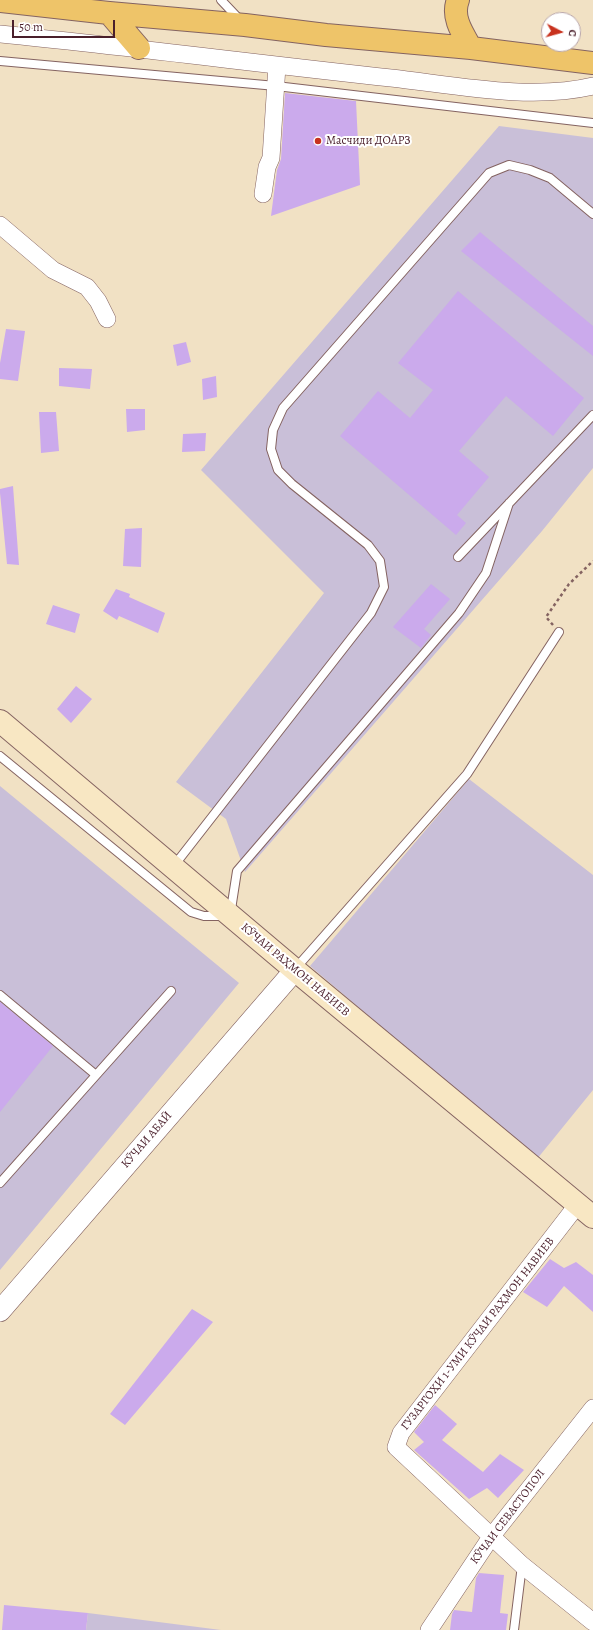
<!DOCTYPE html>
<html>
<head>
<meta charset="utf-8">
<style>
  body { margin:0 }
  #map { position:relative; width:593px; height:1630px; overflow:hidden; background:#f1e1c4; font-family:Alegreya,serif }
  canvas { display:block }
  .north { position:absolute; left:541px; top:12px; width:40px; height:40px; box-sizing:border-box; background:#fff; border:1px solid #b7a5aa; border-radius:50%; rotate:96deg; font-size:11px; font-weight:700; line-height:16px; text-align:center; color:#4a1f2b }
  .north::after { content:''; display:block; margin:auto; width:14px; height:18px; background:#c8321e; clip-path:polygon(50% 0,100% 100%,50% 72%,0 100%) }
  .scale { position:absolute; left:12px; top:20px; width:103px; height:18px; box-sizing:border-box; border:2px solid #4a1f2b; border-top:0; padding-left:5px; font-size:12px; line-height:14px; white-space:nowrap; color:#4a1f2b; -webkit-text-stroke:3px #fff; paint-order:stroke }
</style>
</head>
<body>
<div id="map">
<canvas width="593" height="1630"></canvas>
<div class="north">С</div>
<div class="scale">50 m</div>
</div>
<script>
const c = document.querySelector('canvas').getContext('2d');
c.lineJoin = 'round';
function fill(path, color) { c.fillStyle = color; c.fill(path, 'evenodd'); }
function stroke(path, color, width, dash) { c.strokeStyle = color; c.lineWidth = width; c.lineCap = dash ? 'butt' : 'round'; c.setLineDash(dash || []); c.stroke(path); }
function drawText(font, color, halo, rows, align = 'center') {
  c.font = font + ' Alegreya,serif'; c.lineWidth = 4; c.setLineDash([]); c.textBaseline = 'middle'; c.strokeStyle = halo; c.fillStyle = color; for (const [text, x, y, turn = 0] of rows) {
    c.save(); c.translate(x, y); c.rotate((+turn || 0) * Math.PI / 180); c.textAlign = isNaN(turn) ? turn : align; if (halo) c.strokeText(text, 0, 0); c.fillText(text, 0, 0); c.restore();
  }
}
const industrial = new Path2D(`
  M 499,126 L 593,138 L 593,468 L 542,531 L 245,872 L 226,819 L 176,782 L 324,593 L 201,470 Z
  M 469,779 L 593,875 L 593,1090 L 537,1159 L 310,966 Z
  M 0,786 L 239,983 L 0,1270 Z
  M 88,1613 L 221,1630 L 86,1630 Z`);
const building = new Path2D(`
  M 285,93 L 356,101 L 360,185 L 271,216 L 277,170 L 281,159 Z
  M 480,232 L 593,326 L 593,356 L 461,251 Z
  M 458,291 L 584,398 L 553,436 L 506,396 L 459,451 L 489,477 L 457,515 L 466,523 L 456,535 L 340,436 L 378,391 L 410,418 L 433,390 L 398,363 Z
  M 6,329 L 25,331 L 18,381 L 0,379 L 0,363 Z
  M 186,342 L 191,362 L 177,366 L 173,345 Z
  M 59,368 L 92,369 L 90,389 L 59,386 Z
  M 216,376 L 217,397 L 203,400 L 202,379 Z
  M 126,409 L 145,409 L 145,430 L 127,432 Z
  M 39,412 L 56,412 L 59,451 L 41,453 Z
  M 206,433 L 205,451 L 182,452 L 183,434 Z
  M 13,486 L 19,565 L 7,564 L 0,493 L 0,489 Z
  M 142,528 L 141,567 L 123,566 L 125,529 Z
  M 431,584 L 450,599 L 424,629 L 431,635 L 421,648 L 393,627 Z
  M 116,589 L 130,594 L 129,597 L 165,613 L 158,633 L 119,616 L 117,620 L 103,611 Z
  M 53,605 L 80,614 L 75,633 L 46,624 Z
  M 76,686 L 92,699 L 71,723 L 57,709 Z
  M 0,1002 L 53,1046 L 0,1112 Z
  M 550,1259 L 564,1268 L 576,1262 L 593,1275 L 593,1312 L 564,1286 L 547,1307 L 523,1292 Z
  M 192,1309 L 213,1322 L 125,1425 L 110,1414 Z
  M 435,1405 L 457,1424 L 442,1440 L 483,1472 L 500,1454 L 524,1470 L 498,1498 L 487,1488 L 469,1499 L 414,1450 L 424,1442 L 414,1432 Z
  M 479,1573 L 504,1575 L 500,1613 L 508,1614 L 506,1630 L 450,1630 L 452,1614 L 454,1610 L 472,1612 L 476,1578 Z
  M 4,1605 L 88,1613 L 86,1630 L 2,1630 Z`);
const path = new Path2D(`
  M 553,625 L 546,617 L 569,584 L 593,561`);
const service = new Path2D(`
  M 221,0 L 240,20
  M 0,61 L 276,86 L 593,123
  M 458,557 L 593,415
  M 0,756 L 191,912 L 204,916 L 230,916 L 237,871 L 459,613 L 486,573 L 509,503
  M 173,867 L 371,613 L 384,587 L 380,561 L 368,545 L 292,484 L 278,470 L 271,449 L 273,430 L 283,408 L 489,173 L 509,165 L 530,170 L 550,178 L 593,214
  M 295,969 L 467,774 L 559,632
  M 0,995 L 96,1075
  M 0,1183 L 171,991
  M 514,1630 L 522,1565`);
const minor = new Path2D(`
  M 0,34 C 131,47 261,64 391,78 C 454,85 531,101 593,86
  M 263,194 L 267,167 L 271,158 L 277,66
  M 0,225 L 53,270 L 87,287 L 98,301 L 107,319
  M 578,1204 L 401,1433 L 396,1447 L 522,1565 L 593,1622
  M 429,1630 L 491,1537 L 593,1408`);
const tertiary = new Path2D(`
  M 0,1311 L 295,970`);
const secondary = new Path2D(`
  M 0,721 L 295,970 L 593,1217`);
const primary = new Path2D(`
  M 458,0 C 451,17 463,34 471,48
  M 0,1 L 109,13 L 245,25 L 326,35 L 471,48 L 593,63
  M 109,13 L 139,48`);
const markers = [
  [318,141,4,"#c8321e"]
];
const poiNames = [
  ["Масчиди ДОАРЗ",326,141]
];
const streetNames = [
  ["КӮЧАИ РАҲМОН НАБИЕВ",295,970,40],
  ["КӮЧАИ АБАӢ",147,1140,-49],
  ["ГУЗАРГОҲИ 1-УМИ КӮЧАИ РАҲМОН НАВИЕВ",478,1334,-52],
  ["КӮЧАИ СЕВАСТОПОЛ",508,1517,-53]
];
fill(industrial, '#c9bfd8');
fill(building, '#cbaaec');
stroke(service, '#846361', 10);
stroke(minor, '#846361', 18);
stroke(tertiary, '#846361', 22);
stroke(secondary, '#846361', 24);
stroke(primary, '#846361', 24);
stroke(path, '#846361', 2.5, [3, 3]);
stroke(service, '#fff', 8);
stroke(minor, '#fff', 17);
stroke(tertiary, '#fff', 21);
stroke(secondary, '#f8e7c3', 22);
stroke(primary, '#eec469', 22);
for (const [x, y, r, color] of markers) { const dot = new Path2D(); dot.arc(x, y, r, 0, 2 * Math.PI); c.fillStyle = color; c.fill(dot); stroke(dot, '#fff', 1.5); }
drawText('12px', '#4a1f2b', '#fff', poiNames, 'left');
drawText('12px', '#4a1f2b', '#fff', streetNames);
</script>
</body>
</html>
